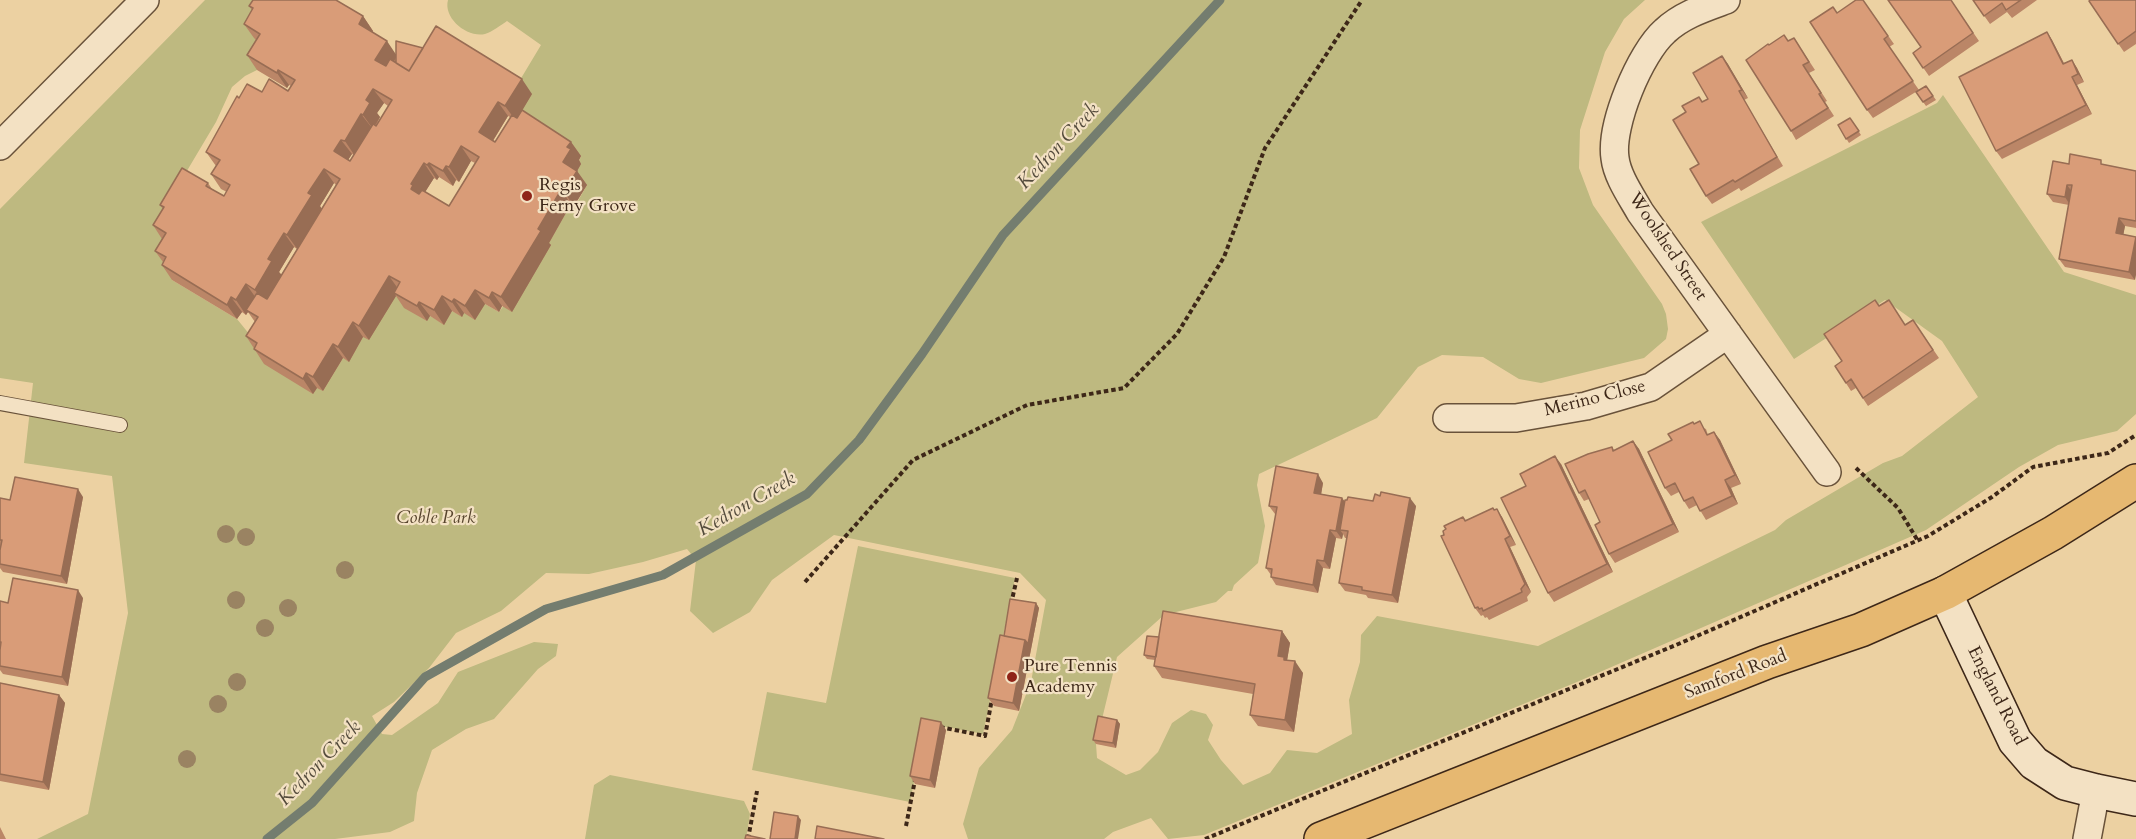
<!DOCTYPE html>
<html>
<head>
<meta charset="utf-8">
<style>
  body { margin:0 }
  canvas { display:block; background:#ecd1a2 }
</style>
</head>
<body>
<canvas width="2136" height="839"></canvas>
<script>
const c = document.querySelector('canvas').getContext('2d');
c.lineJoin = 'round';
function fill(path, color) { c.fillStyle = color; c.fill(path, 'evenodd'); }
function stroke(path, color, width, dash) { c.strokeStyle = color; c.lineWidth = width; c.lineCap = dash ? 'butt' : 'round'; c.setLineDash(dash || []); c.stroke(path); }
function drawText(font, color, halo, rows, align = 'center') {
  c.font = font + ' Cardo,serif'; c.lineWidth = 4.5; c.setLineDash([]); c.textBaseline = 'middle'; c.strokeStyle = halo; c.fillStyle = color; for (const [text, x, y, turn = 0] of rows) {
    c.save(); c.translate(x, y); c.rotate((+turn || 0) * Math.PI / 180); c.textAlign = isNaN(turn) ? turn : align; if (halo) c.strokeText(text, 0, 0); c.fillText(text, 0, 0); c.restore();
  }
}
const green = new Path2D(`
  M 205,0 L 272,0 L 270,48 L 257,70 L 245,76 L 232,87 L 216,122 L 169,201 L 172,280 L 237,319 L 250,335 L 323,391 L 343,358 L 349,361 L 363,337 L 399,290 L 426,320 L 430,316 L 444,324 L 452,311 L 462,316 L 464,313 L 485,304 L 499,312 L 548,244 L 571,204 L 575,206 L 587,185 L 573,177 L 581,156 L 517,119 L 517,85 L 541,45 L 507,21 C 501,25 492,32 485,34 C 467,38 443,18 448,0 L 1645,0 L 1624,19 L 1605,52 L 1580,130 L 1579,168 L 1593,205 L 1662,304 L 1666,314 L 1668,329 L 1666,339 L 1644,358 L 1541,383 L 1519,379 L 1483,357 L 1442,355 L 1418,367 L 1377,418 L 1259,474 L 1257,485 L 1265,526 L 1258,563 L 1234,585 L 1232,591 L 1228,591 L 1216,602 L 1164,615 L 1117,657 L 1096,744 L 1097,758 L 1126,775 L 1140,770 L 1158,752 L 1172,723 L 1191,710 L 1206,714 L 1213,725 L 1208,740 L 1221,760 L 1243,785 L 1270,773 L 1287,750 L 1317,753 L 1352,734 L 1349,700 L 1360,662 L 1361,635 L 1377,616 L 1538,646 L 1775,530 L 1786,520 L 1883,463 L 1902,456 L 1978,397 L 1942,341 L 1885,300 L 1794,359 L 1701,222 L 1937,103 L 1943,95 L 2064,272 L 2136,295 L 2136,414 L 2117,431 L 2058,445 L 2019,467 L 1926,530 L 1577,682 L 1204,835 L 1168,839 L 1151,818 L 1113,832 L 1104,839 L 968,839 L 963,824 L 979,768 L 1012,730 L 1031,682 L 1046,600 L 1020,573 L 834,535 L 772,580 L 750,612 L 713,633 L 690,611 L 696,560 L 687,549 L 643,562 L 589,574 L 546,573 L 501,611 L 456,633 L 429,668 L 394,702 L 372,716 L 382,734 L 392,735 L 438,703 L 458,672 L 534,642 L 558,644 L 556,656 L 538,669 L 494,719 L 466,729 L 432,750 L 417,793 L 414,821 L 390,832 L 335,839 L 37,839 L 88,814 L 128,613 L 112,476 L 24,463 L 33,383 L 0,378 L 0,209 Z
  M 858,546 L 1015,578 L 983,734 L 926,723 L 910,802 L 752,770 L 767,692 L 826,703 Z
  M 610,775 L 744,801 L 750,814 L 746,839 L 585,839 L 594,785 Z`);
const stream = new Path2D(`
  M 267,839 L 312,803 L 425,677 L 546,609 L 663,575 L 807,494 L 859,440 L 922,354 L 1003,235 L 1220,0`);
const path = new Path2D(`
  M 1856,468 L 1898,508 L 1918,541
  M 805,582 L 913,460 L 1027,405 L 1124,388 L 1177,334 L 1224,257 L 1265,148 L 1362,0
  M 1011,604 L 1017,578
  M 940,727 L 985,736 L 992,699
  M 906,826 L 915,780
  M 748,839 L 757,791
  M 1205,839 L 1676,645 L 1928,536 L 1992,497 L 2033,467 L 2108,453 L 2136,435`);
const lane = new Path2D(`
  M 0,403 L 120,425`);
const street = new Path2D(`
  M 1726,0 C 1704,8 1682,15 1665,31 C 1640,53 1610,125 1615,158 C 1617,176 1631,196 1640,212 L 1827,472
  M 0,146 L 145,0
  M 1447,418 L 1516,418 L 1586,406 L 1651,387 L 1728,334
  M 2087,839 L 2096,791`);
const secondary = new Path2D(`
  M 1945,593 L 2015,741 L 2034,763 L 2065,783 L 2096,791 L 2136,799`);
const primary = new Path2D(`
  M 1321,839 L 1767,662 L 1861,630 L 1945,593 L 2053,533 L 2136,481`);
const trees = [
  [226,534],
  [246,537],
  [345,570],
  [236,600],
  [288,608],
  [265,628],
  [237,682],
  [218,704],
  [187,759]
];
const wall = new Path2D(`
  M 1863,0 L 1894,44 L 1889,47 L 1919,90 L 1873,118 L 1867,110 L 1837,13 Z
  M 1951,0 L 1979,41 L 1929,76 L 1913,53 L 1921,47 Z
  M 1973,0 L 2037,0 L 2012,18 L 2007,12 L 1990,24 Z
  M 2136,0 L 2136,44 L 2124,52 L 2089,1 Z
  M 249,6 L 363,16 L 373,31 L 372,33 L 396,55 L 532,94 L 522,110 L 571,142 L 581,156 L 579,160 L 581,164 L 577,171 L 587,185 L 574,206 L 571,204 L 549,243 L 551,245 L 512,312 L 502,306 L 499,312 L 485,304 L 475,320 L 464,313 L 462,317 L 452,311 L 444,325 L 430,316 L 427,321 L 404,308 L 396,296 L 369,340 L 363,337 L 349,362 L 343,358 L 323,391 L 317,388 L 313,394 L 264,364 L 246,336 L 255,322 L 248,312 L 246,315 L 242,312 L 237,319 L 172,280 L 162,265 L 163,262 L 155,251 L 162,239 L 153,225 L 163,209 L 160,205 L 208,183 L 212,189 L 224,196 L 227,192 L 221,189 L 211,174 L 216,166 L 206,152 L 239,98 L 262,92 L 288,91 L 291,86 L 289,85 L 287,88 L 257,70 L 247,55 L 256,40 L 254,38 L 244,24 L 252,10 ZM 384,103 L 388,106 L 376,126 L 380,117 L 377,113 ZM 508,116 L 510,117 L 495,142 L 493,141 ZM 352,154 L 354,155 L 350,161 L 348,160 ZM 471,161 L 475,163 L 449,206 L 425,192 L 434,178 L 437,180 L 439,177 L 453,186 L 456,180 L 459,182 ZM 334,183 L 336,185 L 321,209 L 320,206 ZM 294,247 L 297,249 L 281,275 L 279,272 Z
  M 2047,32 L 2052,40 L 2064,63 L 2072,60 L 2077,68 L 2084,82 L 2077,85 L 2092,114 L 2002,159 L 1996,151 Z
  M 1794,38 L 1815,70 L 1809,73 L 1827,101 L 1825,102 L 1834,116 L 1796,140 L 1791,131 L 1769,45 L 1789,41 Z
  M 1722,56 L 1748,98 L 1744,100 L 1783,166 L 1741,191 L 1739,188 L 1712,204 L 1706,196 L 1699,164 L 1702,102 L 1708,99 Z
  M 1926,86 L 1936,100 L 1926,106 L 1916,92 Z
  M 1850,118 L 1861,135 L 1849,143 L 1838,125 Z
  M 2069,164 L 2105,165 L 2136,171 L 2136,228 L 2125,226 L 2123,235 L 2135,280 L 2065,267 L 2059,259 L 2069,205 L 2053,202 L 2047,194 Z
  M 1879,306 L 1906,325 L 1913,320 L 1939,358 L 1868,406 L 1856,388 L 1851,391 L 1835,366 L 1842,361 Z
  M 1693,422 L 1694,424 L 1706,429 L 1708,435 L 1714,432 L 1720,440 L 1741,484 L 1731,488 L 1738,504 L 1706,520 L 1697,505 L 1689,509 L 1684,501 L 1679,492 L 1671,496 L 1665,488 L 1672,440 Z
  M 1633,441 L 1639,449 L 1679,532 L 1615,563 L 1609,554 L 1600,522 L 1589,499 L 1584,501 L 1579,493 L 1612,447 L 1614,450 Z
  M 1561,464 L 1613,572 L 1554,602 L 1548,593 L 1526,486 Z
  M 1323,483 L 1321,494 L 1342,498 L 1345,502 L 1373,501 L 1416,506 L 1398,603 L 1368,598 L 1366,595 L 1345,591 L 1339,583 L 1347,538 L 1345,538 L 1343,534 L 1342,539 L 1336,538 L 1330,569 L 1323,568 L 1318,593 L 1276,585 L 1271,577 L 1271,575 L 1266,568 L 1276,514 L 1275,514 L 1269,506 Z
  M 83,497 L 67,584 L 3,572 L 0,568 L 0,498 L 10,500 Z
  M 1495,510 L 1502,517 L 1516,545 L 1510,547 L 1531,592 L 1527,597 L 1528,601 L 1489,620 L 1487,617 L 1485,618 L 1483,615 L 1481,616 L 1475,608 L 1444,535 L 1446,529 L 1463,517 L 1466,520 Z
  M 83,598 L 68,686 L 3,674 L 0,670 L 0,601 L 8,603 Z
  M 1036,603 L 1039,608 L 1019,711 L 994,706 L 988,698 Z
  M 1282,631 L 1290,643 L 1287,660 L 1303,673 L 1294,732 L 1258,726 L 1250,715 L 1253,694 L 1162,678 L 1154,666 L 1155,660 L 1147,659 L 1144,655 L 1159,637 Z
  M 0,683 L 59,695 L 65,703 L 49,790 L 0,781 Z
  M 1117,720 L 1120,724 L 1116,748 L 1096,744 L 1093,740 Z
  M 946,730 L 935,788 L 915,784 L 910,776 Z
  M 0,827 L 6,839 L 0,839 Z`);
const shadedWall = new Path2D(`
  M 363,16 L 373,31 L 369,39 L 359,24 Z
  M 2047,32 L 2052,40 L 2068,72 L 2063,64 Z
  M 387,41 L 397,56 L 386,75 L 375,60 Z
  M 1722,56 L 1728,64 L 1748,98 L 1742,90 Z
  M 2072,60 L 2077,68 L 2084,82 L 2078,74 Z
  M 278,70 L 289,85 L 287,88 L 277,73 Z
  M 2072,77 L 2077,85 L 2092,114 L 2086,105 Z
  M 522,79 L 532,94 L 516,121 L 505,106 Z
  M 373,89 L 384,103 L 377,113 L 380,117 L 373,129 L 363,115 L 366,100 Z
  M 498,102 L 508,116 L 489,147 L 479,132 Z
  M 361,114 L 372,128 L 355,156 L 345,141 Z
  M 341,140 L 352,154 L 344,166 L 334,151 Z
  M 571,142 L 581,156 L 579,160 L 581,164 L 577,171 L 587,185 L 574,206 L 564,192 L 563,162 L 567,147 Z
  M 461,146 L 471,161 L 459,182 L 449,167 Z
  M 424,163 L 434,178 L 422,197 L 411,189 L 411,184 Z
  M 429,163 L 439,177 L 437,180 L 427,165 Z
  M 446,166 L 456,180 L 453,186 L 443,171 Z
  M 324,169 L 334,183 L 320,206 L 322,209 L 298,250 L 287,235 L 308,193 Z
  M 2067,185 L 2073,193 L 2070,205 L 2065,197 Z
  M 561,190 L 571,204 L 549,243 L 551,245 L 512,312 L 501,297 L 538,229 Z
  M 2119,218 L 2125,226 L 2122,242 L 2116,233 Z
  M 284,233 L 294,247 L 279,272 L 282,275 L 265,304 L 255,290 L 268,259 Z
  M 2136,237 L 2136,275 L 2135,280 L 2129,272 Z
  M 389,276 L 399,290 L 394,293 L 396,296 L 369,340 L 359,326 Z
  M 246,284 L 256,298 L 246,310 L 248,312 L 246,315 L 236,300 Z
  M 475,290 L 485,304 L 475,320 L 465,306 Z
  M 492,292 L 502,306 L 499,312 L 489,298 Z
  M 442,296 L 452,311 L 444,325 L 434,310 Z
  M 231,297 L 242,312 L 237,319 L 227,305 Z
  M 454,299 L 464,313 L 462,317 L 452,302 Z
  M 419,302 L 430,316 L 427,321 L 417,306 Z
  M 353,322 L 363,337 L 349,362 L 338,347 Z
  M 333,344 L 343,358 L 323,391 L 313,377 Z
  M 306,373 L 317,388 L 313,394 L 303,379 Z
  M 1714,432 L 1720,440 L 1741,484 L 1735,475 Z
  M 1633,441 L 1639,449 L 1679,532 L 1673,524 Z
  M 1555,456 L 1561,464 L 1613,572 L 1607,564 Z
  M 1318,474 L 1323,483 L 1320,501 L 1314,493 Z
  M 1725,480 L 1731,488 L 1738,504 L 1732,496 Z
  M 78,489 L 83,497 L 67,584 L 61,576 Z
  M 1342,498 L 1348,506 L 1340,530 L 1343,534 L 1342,539 L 1336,531 Z
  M 1410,498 L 1416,506 L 1398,603 L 1392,595 Z
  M 1497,509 L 1502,517 L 1516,545 L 1510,536 Z
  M 1330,530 L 1336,538 L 1330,569 L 1324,561 Z
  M 1505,539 L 1510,547 L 1531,592 L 1525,584 Z
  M 1317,560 L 1323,568 L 1318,593 L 1313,585 Z
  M 78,590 L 83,598 L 68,686 L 62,677 Z
  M 1036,603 L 1039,608 L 1019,711 L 1013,703 L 1025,640 Z
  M 1282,631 L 1290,643 L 1287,661 L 1293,668 L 1278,656 Z
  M 1295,661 L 1303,673 L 1294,732 L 1285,720 Z
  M 59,695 L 65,703 L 49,790 L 43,782 Z
  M 1117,720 L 1120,724 L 1116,748 L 1113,743 Z
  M 941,722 L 946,730 L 935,788 L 930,780 Z
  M 798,816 L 801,820 L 798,839 L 795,839 Z`);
const building = new Path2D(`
  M 253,0 L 336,0 L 363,16 L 359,24 L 387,41 L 375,60 L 386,66 L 390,59 L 409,71 L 436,26 L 522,79 L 505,106 L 498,102 L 479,132 L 495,142 L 512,115 L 517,118 L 522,110 L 571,142 L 567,147 L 571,149 L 563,162 L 577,171 L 564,192 L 561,190 L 538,229 L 541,231 L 501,297 L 492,292 L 489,298 L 475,290 L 465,306 L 454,299 L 452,302 L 442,296 L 434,310 L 419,302 L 417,306 L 394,293 L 400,282 L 389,276 L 359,326 L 353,322 L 338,347 L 333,344 L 313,377 L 306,373 L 303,379 L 254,349 L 257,343 L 246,336 L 258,317 L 246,310 L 257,293 L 267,299 L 340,179 L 324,169 L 308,193 L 312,195 L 287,235 L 284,233 L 268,259 L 272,261 L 255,290 L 246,284 L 236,300 L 231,297 L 227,305 L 162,265 L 166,257 L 155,251 L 166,233 L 153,225 L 164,207 L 160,205 L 182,168 L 208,183 L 206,186 L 224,196 L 230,185 L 211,174 L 220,160 L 206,152 L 237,96 L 239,98 L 247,84 L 262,92 L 269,79 L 288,91 L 295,80 L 278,70 L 277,73 L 247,55 L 260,34 L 244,24 L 253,8 L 249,6 ZM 373,89 L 392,100 L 376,126 L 373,124 L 350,161 L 334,151 L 341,140 L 345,141 L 361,114 L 363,115 L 370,103 L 366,100 ZM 461,146 L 479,157 L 449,206 L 422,190 L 419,194 L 411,189 L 413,185 L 411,184 L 424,163 L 427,165 L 429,163 L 443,171 L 446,166 L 449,167 Z
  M 1856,0 L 1863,0 L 1888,36 L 1884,39 L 1913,81 L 1867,110 L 1810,22 L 1833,7 L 1837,13 Z
  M 1888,0 L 1951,0 L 1973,33 L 1923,68 L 1913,53 L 1921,47 Z
  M 1973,0 L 2021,0 L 2006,10 L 2002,3 L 1984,16 Z
  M 2090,0 L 2136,0 L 2136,31 L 2118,44 L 2089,1 Z
  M 2047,32 L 2063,64 L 2072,60 L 2078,74 L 2072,77 L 2086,105 L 1996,151 L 1959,77 Z
  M 1784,35 L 1788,41 L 1794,38 L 1809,62 L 1803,65 L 1821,93 L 1819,94 L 1828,108 L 1791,131 L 1746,60 L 1768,44 L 1769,45 Z
  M 396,41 L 423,48 L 409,71 L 396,63 Z
  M 1722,56 L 1742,90 L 1739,91 L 1777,157 L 1735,182 L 1733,180 L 1706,196 L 1690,169 L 1699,164 L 1673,120 L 1686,112 L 1682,106 L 1699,97 L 1702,102 L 1708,99 L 1693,73 Z
  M 1926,86 L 1933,96 L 1923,102 L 1916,92 Z
  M 1850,118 L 1859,131 L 1846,139 L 1838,125 Z
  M 2070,154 L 2101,160 L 2101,164 L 2136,171 L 2136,221 L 2119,218 L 2116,233 L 2136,237 L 2129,272 L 2059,259 L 2072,185 L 2067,185 L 2065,197 L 2047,194 L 2053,161 L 2069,164 Z
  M 1875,300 L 1879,306 L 1889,300 L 1905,325 L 1913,320 L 1933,350 L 1863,398 L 1851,379 L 1846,383 L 1835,366 L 1842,361 L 1824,334 Z
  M 1700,421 L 1707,435 L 1714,432 L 1735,475 L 1725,480 L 1732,496 L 1700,511 L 1693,497 L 1684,501 L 1675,483 L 1665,488 L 1648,452 L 1672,440 L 1668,434 L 1693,422 L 1694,424 Z
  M 1633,441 L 1673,524 L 1609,554 L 1595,525 L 1600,522 L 1585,490 L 1579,493 L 1565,464 L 1588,454 L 1612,447 L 1613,451 Z
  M 1555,456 L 1607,564 L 1548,593 L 1501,498 L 1526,486 L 1520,474 Z
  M 1276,466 L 1318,474 L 1314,493 L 1342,498 L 1336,531 L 1330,530 L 1324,561 L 1317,560 L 1313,585 L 1271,577 L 1272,569 L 1266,568 L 1277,507 L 1269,506 Z
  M 15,477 L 78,489 L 61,576 L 0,564 L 0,550 L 2,540 L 0,540 L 0,498 L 10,500 Z
  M 1381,492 L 1410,498 L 1392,595 L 1362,590 L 1362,587 L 1339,583 L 1348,531 L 1340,530 L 1345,500 L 1347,500 L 1348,497 L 1373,501 L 1375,494 L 1380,496 Z
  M 1493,508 L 1494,510 L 1497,509 L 1510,536 L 1505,539 L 1525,584 L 1521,589 L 1522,592 L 1483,611 L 1482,608 L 1479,609 L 1478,607 L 1475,608 L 1441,536 L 1444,535 L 1443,531 L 1446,529 L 1444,526 L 1463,517 L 1465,521 Z
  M 13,578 L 78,590 L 62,677 L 0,666 L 0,650 L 1,642 L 0,642 L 0,601 L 8,603 Z
  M 1010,599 L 1036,603 L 1028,644 L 1025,640 L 1004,636 Z
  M 1163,611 L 1282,631 L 1278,656 L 1284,657 L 1284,660 L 1295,661 L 1285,720 L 1250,715 L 1255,684 L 1154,666 Z
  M 1000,635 L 1025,640 L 1013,703 L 988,698 Z
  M 1147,636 L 1159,637 L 1156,657 L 1144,655 Z
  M 0,683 L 59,695 L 43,782 L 0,774 Z
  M 1098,716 L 1117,720 L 1113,743 L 1093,740 Z
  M 921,718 L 941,722 L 930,780 L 910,776 Z
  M 774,812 L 798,816 L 795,839 L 770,839 Z
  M 817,826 L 884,839 L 815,839 Z
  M 746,835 L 765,839 L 745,839 Z`);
const markers = [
  [527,196,6,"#8f2418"],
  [1012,677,6,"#8f2418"]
];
const poiNames = [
  ["Regis",539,186],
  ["Ferny Grove",539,207],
  ["Pure Tennis",1024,667],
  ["Academy",1024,688]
];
const streetNames = [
  ["Woolshed Street",1667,247,56],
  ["Merino Close",1595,399,-14],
  ["Samford Road",1736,675,-21],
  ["England Road",1996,696,63]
];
const parkNames = [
  ["Coble Park",436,519]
];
const waterNames = [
  ["Kedron Creek",1059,147,-47],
  ["Kedron Creek",747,505,-30],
  ["Kedron Creek",320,764,-46]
];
fill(green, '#beb980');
stroke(stream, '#747d6f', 9);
stroke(lane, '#69523a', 16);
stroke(street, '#69523a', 30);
stroke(secondary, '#3d2718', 36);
stroke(primary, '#3d2718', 36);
stroke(path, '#3d2718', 4, [4.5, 3]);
stroke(lane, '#f3e1c3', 14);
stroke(street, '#f3e1c3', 27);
stroke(secondary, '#f3e1c3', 33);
stroke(primary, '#e6b871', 33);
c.fillStyle = '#9a8362';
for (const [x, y] of trees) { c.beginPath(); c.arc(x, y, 9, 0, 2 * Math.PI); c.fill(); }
fill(wall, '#bb8667');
fill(shadedWall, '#986d54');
fill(building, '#d99c78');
stroke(building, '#986d54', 1.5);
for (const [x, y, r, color] of markers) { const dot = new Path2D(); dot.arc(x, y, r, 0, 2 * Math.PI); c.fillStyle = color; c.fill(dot); stroke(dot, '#f3e1c3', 2); }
drawText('18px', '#3d2718', '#f3e1c3', poiNames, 'left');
drawText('18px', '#3d2718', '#f3e1c3', streetNames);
drawText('italic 18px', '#57442d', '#f3e1c3', parkNames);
drawText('italic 20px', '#544b3c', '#f3e1c3', waterNames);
</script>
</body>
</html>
